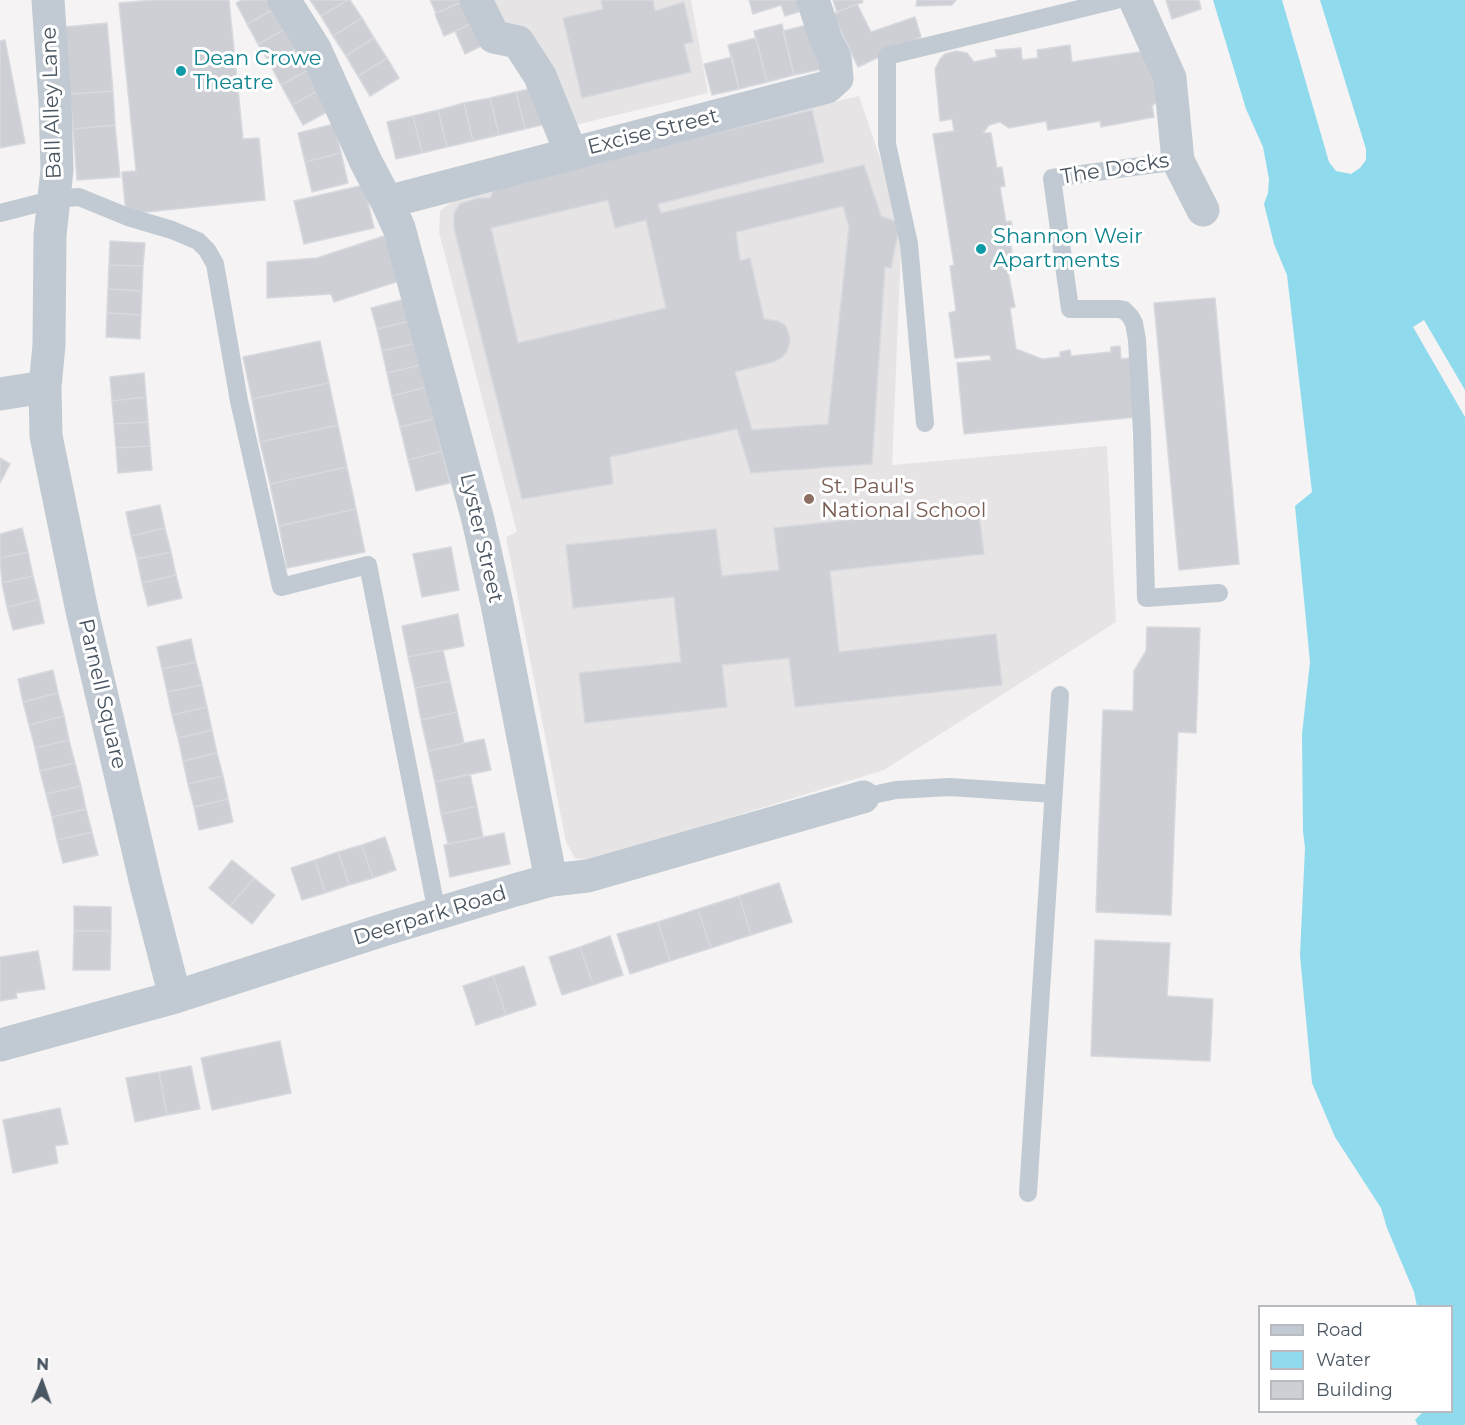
<!DOCTYPE html>
<html>
<head>
<meta charset="utf-8">
<style>
  body { margin:0 }
  #map { position:relative; width:1465px; height:1425px; overflow:hidden; background:#f5f3f3; font-family:Montserrat,sans-serif }
  canvas { display:block }
  .legend { position:absolute; left:1258px; top:1305px; width:195px; height:108px; box-sizing:border-box; background:#fff; border:2px solid #b7bbc0; margin:0; padding:8px 10px; list-style:none; font-size:18px; color:#4a5661 }
  .legend li { display:flex; align-items:center; gap:12px; height:30px }
  .legend b { width:30px; border:2px solid #b7bbc0 }
  .north { position:absolute; left:12px; top:1353px; width:60px; height:60px; -webkit-text-stroke:4px #fff; paint-order:stroke; rotate:2deg; font-size:16px; font-weight:700; line-height:24px; text-align:center; color:#4a5661 }
  .north::after { content:''; display:block; margin:auto; width:21px; height:27px; background:#4a5661; clip-path:polygon(50% 0,100% 100%,50% 72%,0 100%) }
</style>
</head>
<body>
<div id="map">
<canvas width="1465" height="1425"></canvas>
<ul class="legend">
<li><b style="height:8px;background:#c1cad2"></b>Road</li>
<li><b style="height:16px;background:#90daee"></b>Water</li>
<li><b style="height:16px;background:#cdcfd5"></b>Building</li>
</ul>
<div class="north">N</div>
</div>
<script>
const c = document.querySelector('canvas').getContext('2d');
c.lineJoin = 'round';
function fill(path, color) { c.fillStyle = color; c.fill(path, 'evenodd'); }
function stroke(path, color, width, dash) { c.strokeStyle = color; c.lineWidth = width; c.lineCap = dash ? 'butt' : 'round'; c.setLineDash(dash || []); c.stroke(path); }
function drawText(font, color, halo, rows, align = 'center') {
  c.font = font + ' Montserrat,sans-serif'; c.lineWidth = 6; c.setLineDash([]); c.textBaseline = 'middle'; c.strokeStyle = halo; c.fillStyle = color; for (const [text, x, y, turn = 0] of rows) {
    c.save(); c.translate(x, y); c.rotate((+turn || 0) * Math.PI / 180); c.textAlign = isNaN(turn) ? turn : align; if (halo) c.strokeText(text, 0, 0); c.fillText(text, 0, 0); c.restore();
  }
}
const education = new Path2D(`
  M 485,0 L 691,0 L 708,93 L 571,126 L 500,31 Z
  M 859,96 L 902,223 L 892,465 L 1107,446 L 1116,622 L 884,770 L 590,861 L 575,858 L 566,842 L 506,537 L 517,532 L 439,232 L 440,211 L 456,199 L 794,111 Z`);
const water = new Path2D(`
  M 1213,0 L 1465,0 L 1465,1425 L 1418,1425 L 1415,1420 L 1423,1412 L 1452,1412 L 1452,1306 L 1417,1306 L 1414,1292 L 1387,1228 L 1381,1208 L 1335,1137 L 1312,1083 L 1300,955 L 1305,848 L 1303,831 L 1302,734 L 1310,662 L 1295,506 L 1312,492 L 1287,275 L 1274,244 L 1264,204 L 1268,193 L 1269,179 L 1263,147 L 1246,109 Z`);
const pier = new Path2D(`
  M 1282,0 L 1320,0 L 1366,149 L 1366,160 L 1360,168 L 1351,174 L 1336,171 L 1329,162 Z
  M 1424,320 L 1465,390 L 1465,417 L 1413,327 Z`);
const building = new Path2D(`
  M 154,0 L 229,0 L 243,139 L 259,138 L 265,200 L 126,214 L 122,172 L 136,171 L 119,3 Z
  M 242,0 L 274,0 L 278,7 L 247,24 L 236,3 Z
  M 310,0 L 348,0 L 321,16 Z
  M 348,0 L 350,0 L 362,18 L 333,36 L 321,16 Z
  M 430,0 L 466,0 L 436,13 Z
  M 466,0 L 477,21 L 444,36 L 435,14 Z
  M 601,0 L 653,0 L 655,11 L 684,2 L 693,42 L 684,44 L 691,72 L 582,98 L 563,18 L 603,9 Z
  M 749,0 L 802,0 L 805,10 L 785,16 L 781,5 L 753,14 Z
  M 833,0 L 862,0 L 863,2 L 837,12 Z
  M 917,0 L 956,0 L 952,5 L 916,6 Z
  M 1166,0 L 1199,0 L 1201,9 L 1172,19 Z
  M 857,4 L 871,32 L 915,17 L 921,37 L 858,67 L 833,14 Z
  M 278,7 L 289,27 L 258,44 L 247,24 Z
  M 362,18 L 374,38 L 346,56 L 333,36 Z
  M 477,21 L 487,43 L 465,54 L 455,31 Z
  M 107,23 L 113,91 L 70,94 L 64,27 Z
  M 782,24 L 794,75 L 767,82 L 754,31 Z
  M 811,24 L 822,69 L 794,75 L 783,31 Z
  M 289,27 L 300,47 L 270,64 L 258,44 Z
  M 374,38 L 387,58 L 358,76 L 346,56 Z
  M 756,38 L 767,82 L 739,89 L 728,45 Z
  M 5,40 L 25,143 L 0,148 L 0,41 Z
  M 1070,45 L 1072,62 L 1146,51 L 1160,99 L 1152,106 L 1154,117 L 1101,127 L 1100,121 L 1048,130 L 1046,121 L 1009,128 L 1000,122 L 989,125 L 983,133 L 991,133 L 997,168 L 1002,167 L 1005,186 L 1000,187 L 1006,222 L 1011,221 L 1014,237 L 1010,239 L 1013,259 L 1006,261 L 1015,307 L 1010,308 L 1016,349 L 1042,359 L 1060,357 L 1060,352 L 1070,350 L 1071,356 L 1111,352 L 1111,347 L 1120,346 L 1121,359 L 1131,358 L 1137,417 L 964,434 L 957,363 L 991,360 L 990,355 L 955,358 L 949,313 L 956,311 L 950,266 L 954,265 L 933,134 L 954,131 L 952,119 L 940,121 L 935,69 L 940,59 L 945,54 L 956,51 L 967,53 L 974,62 L 997,57 L 995,50 L 1021,48 L 1022,60 L 1038,58 L 1037,50 Z
  M 300,47 L 312,68 L 281,85 L 270,64 Z
  M 732,57 L 739,89 L 712,95 L 704,64 Z
  M 387,58 L 399,78 L 370,96 L 358,76 Z
  M 312,68 L 323,88 L 292,105 L 281,85 Z
  M 542,86 L 550,123 L 525,129 L 516,92 Z
  M 323,88 L 334,108 L 303,125 L 292,105 Z
  M 113,91 L 115,125 L 73,129 L 70,94 Z
  M 516,92 L 525,129 L 499,135 L 490,98 Z
  M 490,98 L 499,135 L 473,141 L 464,103 Z
  M 464,103 L 473,141 L 447,147 L 438,110 Z
  M 438,110 L 447,147 L 422,153 L 413,116 Z
  M 812,110 L 824,162 L 658,204 L 661,213 L 864,165 L 881,216 L 900,223 L 891,268 L 885,267 L 872,464 L 751,473 L 737,429 L 610,457 L 613,484 L 522,499 L 454,228 L 454,213 L 460,204 L 478,198 L 490,198 L 496,185 ZM 608,200 L 615,228 L 646,220 L 666,308 L 518,343 L 491,228 ZM 843,206 L 849,227 L 828,424 L 752,430 L 735,372 L 773,362 L 782,357 L 787,351 L 790,342 L 789,334 L 785,325 L 778,321 L 764,319 L 750,258 L 740,261 L 736,232 Z
  M 413,116 L 422,153 L 396,159 L 387,122 Z
  M 334,124 L 341,153 L 305,162 L 298,133 Z
  M 115,125 L 120,177 L 77,180 L 73,129 Z
  M 341,153 L 348,183 L 312,192 L 305,162 Z
  M 364,185 L 374,228 L 304,244 L 294,201 Z
  M 384,236 L 399,281 L 334,302 L 331,294 L 267,298 L 267,262 L 317,258 Z
  M 110,241 L 145,243 L 143,266 L 109,265 Z
  M 109,265 L 143,266 L 142,291 L 108,289 Z
  M 108,289 L 142,291 L 141,315 L 107,313 Z
  M 1215,298 L 1239,564 L 1179,570 L 1154,303 Z
  M 405,299 L 410,321 L 377,329 L 371,308 Z
  M 107,313 L 141,315 L 140,339 L 106,337 Z
  M 410,321 L 416,343 L 382,351 L 377,329 Z
  M 320,341 L 329,383 L 252,399 L 243,357 Z
  M 416,343 L 421,365 L 387,373 L 382,351 Z
  M 421,365 L 426,387 L 392,396 L 387,373 Z
  M 144,373 L 146,397 L 112,401 L 110,377 Z
  M 329,383 L 338,425 L 260,442 L 252,399 Z
  M 426,387 L 434,419 L 400,427 L 392,396 Z
  M 146,397 L 148,422 L 114,424 L 112,401 Z
  M 434,419 L 442,451 L 408,460 L 400,427 Z
  M 148,422 L 150,446 L 116,448 L 114,424 Z
  M 338,425 L 347,467 L 270,484 L 260,442 Z
  M 150,446 L 152,470 L 118,473 L 116,448 Z
  M 442,451 L 450,483 L 416,491 L 408,460 Z
  M 0,458 L 10,464 L 0,483 Z
  M 347,467 L 356,509 L 279,526 L 270,484 Z
  M 160,505 L 165,528 L 131,536 L 126,512 Z
  M 978,506 L 984,554 L 830,571 L 839,652 L 996,634 L 1002,685 L 795,707 L 789,658 L 722,665 L 727,707 L 585,723 L 579,673 L 681,662 L 674,597 L 573,608 L 566,545 L 716,529 L 722,576 L 779,570 L 774,528 Z
  M 356,509 L 365,552 L 287,568 L 279,526 Z
  M 22,528 L 28,552 L 0,558 L 0,534 Z
  M 165,528 L 171,552 L 137,559 L 131,536 Z
  M 451,547 L 459,590 L 422,597 L 413,554 Z
  M 28,552 L 33,576 L 2,583 L 0,558 Z
  M 171,552 L 176,575 L 142,583 L 137,559 Z
  M 176,575 L 182,598 L 148,606 L 142,583 Z
  M 33,576 L 39,599 L 7,607 L 2,583 Z
  M 39,599 L 44,623 L 13,630 L 7,607 Z
  M 458,614 L 464,646 L 408,657 L 402,626 Z
  M 1147,627 L 1200,628 L 1196,733 L 1178,732 L 1171,915 L 1096,912 L 1103,710 L 1133,711 L 1134,671 L 1146,651 Z
  M 191,639 L 196,662 L 162,669 L 157,647 Z
  M 443,650 L 450,681 L 415,688 L 408,657 Z
  M 196,662 L 202,685 L 167,692 L 162,669 Z
  M 53,670 L 58,693 L 23,702 L 18,679 Z
  M 450,681 L 457,712 L 421,720 L 415,688 Z
  M 202,685 L 207,707 L 172,715 L 167,692 Z
  M 58,693 L 64,716 L 29,725 L 23,702 Z
  M 207,707 L 212,730 L 178,738 L 172,715 Z
  M 457,712 L 464,743 L 428,751 L 421,720 Z
  M 64,716 L 69,740 L 35,748 L 29,725 Z
  M 212,730 L 217,753 L 183,761 L 178,738 Z
  M 484,739 L 491,770 L 435,782 L 428,751 Z
  M 69,740 L 75,763 L 40,771 L 35,748 Z
  M 217,753 L 223,776 L 188,784 L 183,761 Z
  M 75,763 L 81,786 L 46,794 L 40,771 Z
  M 470,774 L 477,806 L 441,814 L 435,782 Z
  M 223,776 L 228,799 L 194,807 L 188,784 Z
  M 81,786 L 86,809 L 52,817 L 46,794 Z
  M 228,799 L 233,822 L 199,830 L 194,807 Z
  M 477,806 L 483,837 L 448,844 L 441,814 Z
  M 86,809 L 92,832 L 57,840 L 52,817 Z
  M 92,832 L 98,855 L 63,863 L 57,840 Z
  M 504,833 L 510,864 L 450,877 L 444,845 Z
  M 385,837 L 396,870 L 373,878 L 362,845 Z
  M 362,845 L 373,878 L 349,885 L 338,852 Z
  M 338,852 L 349,885 L 325,893 L 315,860 Z
  M 232,860 L 254,878 L 230,906 L 209,888 Z
  M 315,860 L 325,893 L 302,900 L 291,868 Z
  M 254,878 L 275,895 L 252,924 L 230,906 Z
  M 779,883 L 792,922 L 751,935 L 739,896 Z
  M 739,896 L 751,935 L 711,948 L 698,909 Z
  M 74,906 L 111,907 L 111,931 L 74,931 Z
  M 698,909 L 711,948 L 670,961 L 658,922 Z
  M 658,922 L 670,961 L 630,974 L 617,934 Z
  M 74,931 L 111,931 L 110,970 L 73,970 Z
  M 610,936 L 623,975 L 593,985 L 580,947 Z
  M 1095,940 L 1170,943 L 1167,996 L 1213,999 L 1210,1061 L 1091,1056 Z
  M 580,947 L 593,985 L 562,995 L 549,957 Z
  M 38,951 L 45,989 L 16,993 L 17,998 L 0,1001 L 0,957 Z
  M 524,966 L 536,1005 L 506,1015 L 493,976 Z
  M 493,976 L 506,1015 L 476,1025 L 463,986 Z
  M 280,1041 L 291,1093 L 212,1110 L 201,1058 Z
  M 191,1066 L 200,1109 L 167,1115 L 159,1072 Z
  M 159,1072 L 167,1115 L 135,1122 L 126,1078 Z
  M 60,1108 L 68,1144 L 55,1146 L 58,1163 L 13,1173 L 3,1120 Z`);
const lane = new Path2D(`
  M 1178,161 L 1052,178 L 1070,309 L 1118,309 L 1124,310 L 1130,316 L 1134,323 L 1137,340 L 1142,432 L 1146,598 L 1219,593
  M 0,213 L 55,199 L 79,197 L 128,217 L 172,230 L 198,241 L 207,250 L 215,264 L 239,401 L 281,587 L 368,565 L 437,913
  M 925,423 L 909,244 L 887,144 L 887,56 L 1116,0
  M 863,797 L 896,790 L 950,787 L 1054,794
  M 1028,1193 L 1060,695`);
const street = new Path2D(`
  M 48,0 L 55,102 L 57,170 L 50,235 L 49,345 L 45,387 L 46,436 L 82,611 L 146,884 L 175,997
  M 284,0 L 315,49 L 366,162 L 387,202 L 399,228 L 478,520 L 497,604 L 551,880
  M 476,0 L 494,37 L 518,42 L 540,76 L 571,153
  M 1135,0 L 1170,78 L 1178,161 L 1203,210
  M 387,202 L 827,87 L 837,78 L 835,58 L 826,40 L 813,0
  M 0,394 L 45,387
  M 0,1045 L 175,997 L 386,929 L 515,890 L 551,880 L 588,876 L 863,797`);
const markers = [
  [181,71,6,"#0f9aa8"],
  [981,249,6,"#0f9aa8"],
  [809,499,6,"#8d6e63"]
];
const cultureNames = [
  ["Dean Crowe",193,59],
  ["Theatre",193,83],
  ["Shannon Weir",993,237],
  ["Apartments",993,261]
];
const streetNames = [
  ["Ball Alley Lane",52,103,-92],
  ["Excise Street",653,132,-14],
  ["The Docks",1115,169,-9],
  ["Lyster Street",481,538,77],
  ["Parnell Square",102,694,77],
  ["Deerpark Road",430,916,-17]
];
const educationNames = [
  ["St. Paul's",821,487],
  ["National School",821,511]
];
fill(education, '#e6e4e5');
fill(water, '#90daee');
fill(pier, '#f5f3f3');
fill(building, '#cdcfd5');
stroke(building, '#d7d9de', 1.5);
stroke(lane, '#c1cad2', 18);
stroke(street, '#c1cad2', 33);
for (const [x, y, r, color] of markers) { const dot = new Path2D(); dot.arc(x, y, r, 0, 2 * Math.PI); c.fillStyle = color; c.fill(dot); stroke(dot, '#fff', 2); }
drawText('21px', '#0d838f', '#fff', cultureNames, 'left');
drawText('21px', '#4a5661', '#fff', streetNames);
drawText('21px', '#785e54', '#fff', educationNames, 'left');
</script>
</body>
</html>
